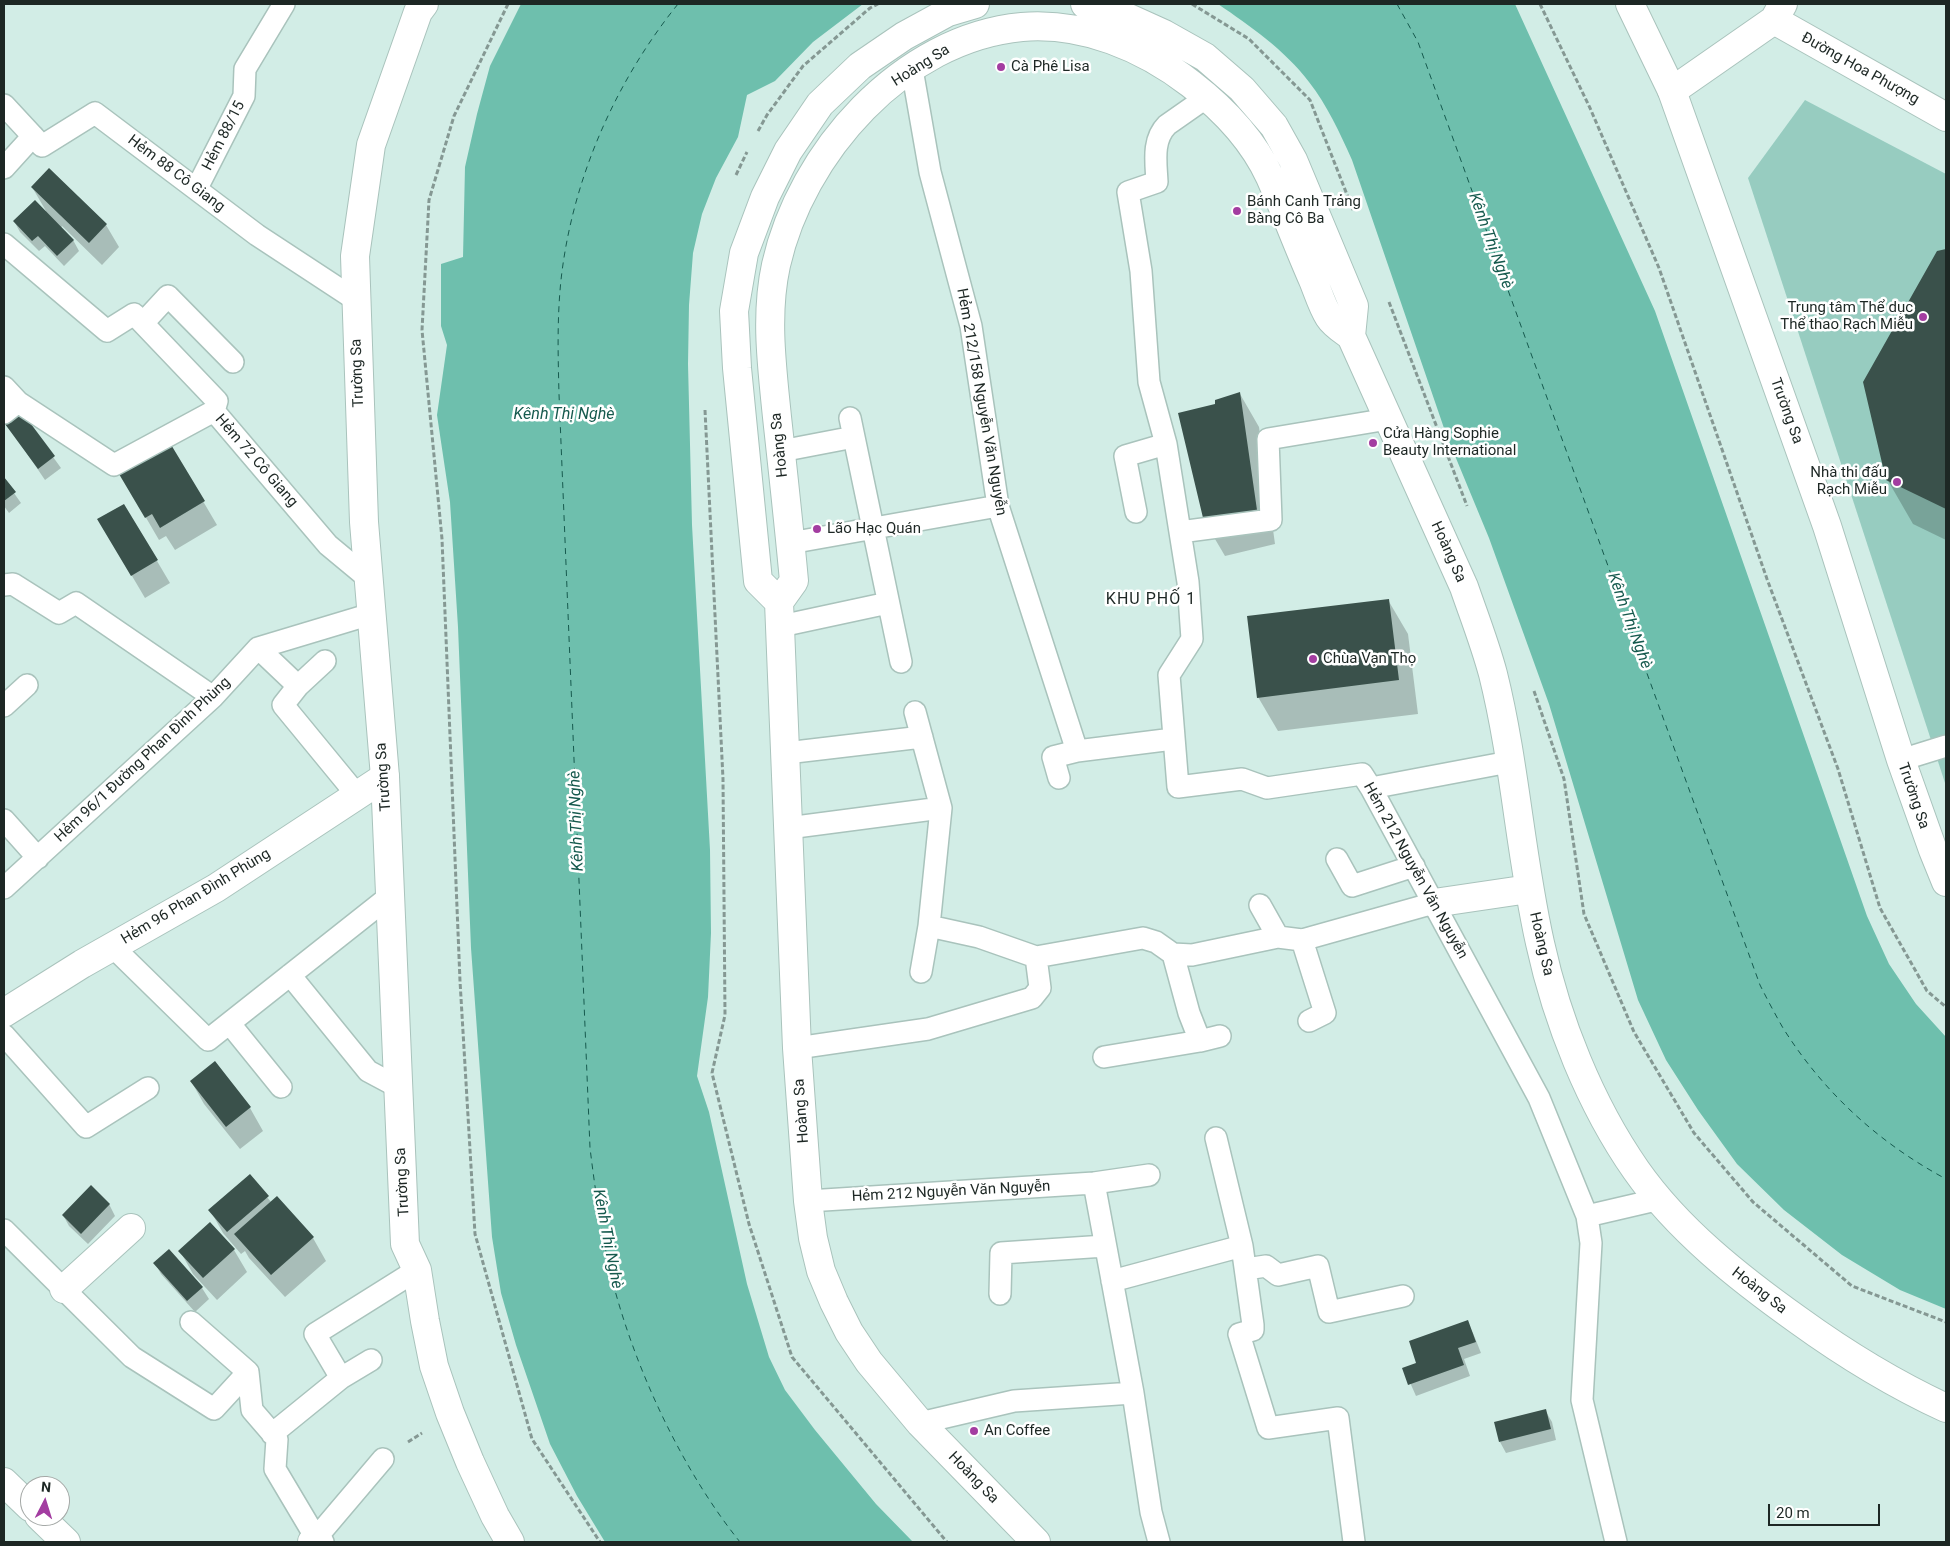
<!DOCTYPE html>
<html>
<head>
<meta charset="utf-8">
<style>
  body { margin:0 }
  #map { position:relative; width:1950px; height:1546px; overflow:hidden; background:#d2ede6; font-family:Roboto,sans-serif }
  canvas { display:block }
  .frame { position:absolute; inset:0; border:5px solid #1d2724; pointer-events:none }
  .north { position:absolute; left:20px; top:1476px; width:50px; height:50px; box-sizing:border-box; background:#fff; border:1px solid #a5a9a7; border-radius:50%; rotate:5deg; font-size:14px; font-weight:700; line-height:20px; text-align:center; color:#1d2724 }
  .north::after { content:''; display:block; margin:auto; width:18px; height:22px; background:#a33da1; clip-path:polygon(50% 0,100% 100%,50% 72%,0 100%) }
  .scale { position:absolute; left:1768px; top:1504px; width:112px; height:22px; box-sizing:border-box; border:2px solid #1d2724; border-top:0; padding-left:6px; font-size:15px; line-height:18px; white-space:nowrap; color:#1d2724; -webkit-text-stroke:4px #fff; paint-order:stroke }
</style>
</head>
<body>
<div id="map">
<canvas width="1950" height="1546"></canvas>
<div class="frame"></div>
<div class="north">N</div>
<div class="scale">20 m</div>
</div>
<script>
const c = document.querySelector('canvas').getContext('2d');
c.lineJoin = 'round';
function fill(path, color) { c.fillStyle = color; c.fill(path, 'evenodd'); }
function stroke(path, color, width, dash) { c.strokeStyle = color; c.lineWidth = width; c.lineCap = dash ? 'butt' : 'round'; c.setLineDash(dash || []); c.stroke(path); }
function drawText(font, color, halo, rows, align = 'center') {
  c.font = font + ' Roboto,sans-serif'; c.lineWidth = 5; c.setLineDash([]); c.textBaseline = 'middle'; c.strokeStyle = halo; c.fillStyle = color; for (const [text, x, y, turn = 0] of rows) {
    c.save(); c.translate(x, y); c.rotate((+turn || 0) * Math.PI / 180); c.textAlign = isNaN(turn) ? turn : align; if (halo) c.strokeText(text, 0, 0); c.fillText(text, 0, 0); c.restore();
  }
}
const green = new Path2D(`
  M 1805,100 L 1946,174 L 1946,786 L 1748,178 Z`);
const water = new Path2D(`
  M 521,4 L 863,4 L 813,42 L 775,81 L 747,95 L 738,137 L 716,178 L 702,214 L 693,253 L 689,305 L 688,364 L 692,525 L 710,850 L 711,933 L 708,997 L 697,1076 L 709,1112 L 747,1284 L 769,1357 L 785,1390 L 815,1430 L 876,1504 L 913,1542 L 605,1542 L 577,1496 L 550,1444 L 516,1345 L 501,1293 L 492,1237 L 471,948 L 458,627 L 450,502 L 437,415 L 447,345 L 441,326 L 441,264 L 463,257 L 465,167 L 477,114 L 490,66 Z
  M 1218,4 L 1515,4 L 1655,311 L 1867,916 L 1889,964 L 1916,1004 L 1946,1037 L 1946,1309 L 1900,1290 L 1842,1255 L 1784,1210 L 1737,1164 L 1698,1110 L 1666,1060 L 1638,1000 L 1549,704 L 1489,538 L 1446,434 L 1352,160 C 1340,133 1327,105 1309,82 C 1285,50 1250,26 1218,4 Z`);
const shadow = new Path2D(`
  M 32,187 L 106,225 L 119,247 L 102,265 L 62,226 L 61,228 L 73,240 L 79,251 L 64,266 L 45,246 L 39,251 L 20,232 L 14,221 L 46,211 Z
  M 1946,250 L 1946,540 L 1913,524 L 1887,479 L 1938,252 Z
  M 1240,394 L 1259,427 L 1275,544 L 1225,556 L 1205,522 L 1217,405 Z
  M 22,414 L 61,468 L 45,480 L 7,424 Z
  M 170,445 L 217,525 L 175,550 L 166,536 L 159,540 L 134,497 Z
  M 4,479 L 21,503 L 9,513 L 4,506 Z
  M 112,542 L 157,561 L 170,583 L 145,598 Z
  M 1388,600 L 1408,634 L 1418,714 L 1278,731 L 1258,697 Z
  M 215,1063 L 250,1108 L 263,1131 L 240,1149 L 204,1104 L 191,1081 Z
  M 250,1176 L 271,1202 L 313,1238 L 326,1261 L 285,1297 L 249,1258 L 245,1251 L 241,1254 L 223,1233 L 210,1210 Z
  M 109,1204 L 115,1216 L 88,1244 L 69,1226 L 63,1215 Z
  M 234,1250 L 247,1272 L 217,1300 L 193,1274 L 180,1251 Z
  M 169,1251 L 202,1288 L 209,1299 L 195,1312 L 161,1274 L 155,1263 Z
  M 1467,1322 L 1473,1333 L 1481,1353 L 1464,1359 L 1470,1376 L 1416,1396 L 1404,1369 L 1418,1364 Z
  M 1545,1410 L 1552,1422 L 1556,1440 L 1506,1453 L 1500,1442 Z`);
const ferry = new Path2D(`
  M 678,4 C 615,82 572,180 561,280 C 557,318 558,356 559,394 L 590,1148 C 595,1189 601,1230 610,1271 C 632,1363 681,1469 740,1542
  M 1397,4 L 1418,42 L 1760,985 C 1767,999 1775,1014 1783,1028 C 1824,1093 1879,1143 1946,1179`);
const building = new Path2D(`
  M 49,168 L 107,224 L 89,243 L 31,187 Z
  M 35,200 L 74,240 L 57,256 L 38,236 L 32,241 L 13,221 Z
  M 1946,249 L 1946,509 L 1886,480 L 1863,382 L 1937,251 Z
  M 1240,392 L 1257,510 L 1204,522 L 1178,413 L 1215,404 L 1215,400 Z
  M 22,412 L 55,456 L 38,469 L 5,424 Z
  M 170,443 L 205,501 L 160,528 L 152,514 L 145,518 L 119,474 Z
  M 4,477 L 16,492 L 4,501 Z
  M 124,504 L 158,560 L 131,576 L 97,519 Z
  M 1389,599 L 1399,680 L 1257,698 L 1247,616 Z
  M 215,1061 L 251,1107 L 226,1127 L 190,1081 Z
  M 250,1174 L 269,1196 L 227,1232 L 208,1210 Z
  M 91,1185 L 110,1204 L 81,1234 L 62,1215 Z
  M 277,1196 L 314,1237 L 271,1275 L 234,1234 Z
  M 210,1222 L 235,1249 L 203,1278 L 178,1251 Z
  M 169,1249 L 203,1287 L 187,1301 L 153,1263 Z
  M 1468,1320 L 1476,1342 L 1458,1348 L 1464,1365 L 1408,1385 L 1402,1368 L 1416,1363 L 1409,1341 Z
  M 1546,1409 L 1551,1429 L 1499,1442 L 1494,1422 Z`);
const path = new Path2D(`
  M 508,4 L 454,116 L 429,200 L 422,330 L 442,539 L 460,981 L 475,1234 L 532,1439 L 600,1542
  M 1192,4 L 1249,39 L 1310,100 L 1353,210
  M 1540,4 L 1590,108 L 1659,268 L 1767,579 L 1838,769 L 1880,908 L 1927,991 L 1946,1007
  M 758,131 L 767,115 L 803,66 L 870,8 L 878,4
  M 736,175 L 747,152
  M 1389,302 L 1467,506
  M 705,410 L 723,779 L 725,1015 L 712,1073 L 749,1224 L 792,1357 L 947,1542
  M 1534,691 L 1564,779 L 1584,914 L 1634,1032 L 1694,1133 L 1753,1202 L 1852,1286 L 1946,1322
  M 408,1442 L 422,1433`);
const lane = new Path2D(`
  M 912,69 L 930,172 L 971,326 L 998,506 L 1077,751 L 1173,739
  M 1207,97 L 1167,125 C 1152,140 1156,162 1157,182 L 1128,192 L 1141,271 L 1149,382 L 1166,444 L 1188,582 L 1192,639 L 1169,675 L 1178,787 L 1242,779 L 1267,788 L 1362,774 L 1371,788 L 1539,1098 L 1587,1216 L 1591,1243 L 1582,1400 L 1616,1542
  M 4,105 L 42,146 L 95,113 L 257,235 L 356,300
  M 4,168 L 33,136
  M 197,188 L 244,96 L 245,69 L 284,4
  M 4,244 L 107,331 L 134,314 L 217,401 L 214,411
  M 143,323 L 168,296 L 233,362
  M 4,387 L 18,402 L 114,465 L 214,411 L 328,545 L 369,579
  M 4,413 L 18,402
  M 850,418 L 901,662
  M 781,451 L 854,437
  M 1136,512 L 1125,456 L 1166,444
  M 1180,532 L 1271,520 L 1268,439 L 1388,419
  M 790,543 L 998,506
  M 4,585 L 13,584 L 59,613 L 76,603 L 213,697
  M 781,626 L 888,603
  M 258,648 L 298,686
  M 325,661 L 298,686 L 283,705 L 357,795
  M 4,706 L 27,685
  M 915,712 L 941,808
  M 786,753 L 922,737
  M 1901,760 L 1946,746
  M 1059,778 L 1053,757 L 1077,751
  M 1371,788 L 1509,762
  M 4,820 L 38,858
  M 788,828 L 941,808 L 929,926 L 979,937 L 1036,957 L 1143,938 L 1156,942 L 1173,954 L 1192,955 L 1278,937 L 1302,940 L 1434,903
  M 1337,859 L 1352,886 L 1414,866
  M 4,888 L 213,697 L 258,648 L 371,614
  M 1260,905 L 1278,937
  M 1302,940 L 1325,1013 L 1309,1021
  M 113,947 L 208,1040 L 390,896
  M 921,972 L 929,926
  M 290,975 L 368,1071 L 398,1087
  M 230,1024 L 281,1087
  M 4,1035 L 86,1127 L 148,1088
  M 1200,1041 L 1220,1036
  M 797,1048 L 928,1029 L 1032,998 L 1040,988 L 1036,957
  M 1104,1057 L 1200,1041 L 1189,1013 L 1173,954
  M 1216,1138 L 1242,1246 L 1253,1325 L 1253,1330 L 1239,1334 L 1268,1428 L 1338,1418 L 1354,1542
  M 1094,1183 L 1133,1393 L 1151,1512 L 1159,1542
  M 808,1201 L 1094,1183 L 1149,1175
  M 1587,1216 L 1660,1199
  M 4,1230 L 132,1357 L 214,1409 L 248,1372
  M 1246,1269 L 1266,1266 L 1278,1275 L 1318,1266 L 1329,1312 L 1403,1296
  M 1112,1281 L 1242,1246
  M 1000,1294 L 1001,1253 L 1105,1246
  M 191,1322 L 248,1372 L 252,1410 L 277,1439 L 275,1469 L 316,1538 L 323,1542
  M 341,1378 L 315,1334 L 417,1270
  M 920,1423 L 1014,1401 L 1133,1393
  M 272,1434 L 341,1378 L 371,1360
  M 316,1538 L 383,1459`);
const street = new Path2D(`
  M 1774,20 L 1946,117
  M 1672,91 L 1774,20 L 1783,4
  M 1434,903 L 1529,889
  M 4,1013 L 82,964 L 216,888 L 385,777
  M 64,1289 L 131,1228
  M 312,1542 L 316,1538`);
const secondary = new Path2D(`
  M 424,4 L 418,12 L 371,145 L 355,256 L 364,522 L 385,777 L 405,1244 L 417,1270 L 425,1321 L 434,1366 L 450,1413 L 470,1462 L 495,1516 L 510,1542
  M 1085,4 L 1122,15 L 1164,34 L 1205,57 L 1242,89 L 1274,126 L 1293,160 L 1354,306 L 1351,336
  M 1630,4 L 1672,91 L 1827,526 L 1901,760 L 1933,850 L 1946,882
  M 779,602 L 758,581 L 737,368 L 734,311 L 744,253 L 765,197 L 788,151 L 820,104 L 860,66 L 904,36 L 948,12 L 975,4
  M 1036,1542 L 920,1423 L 869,1362 L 849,1332 L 834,1302 L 821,1271 L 813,1238 L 808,1201 L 797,1048 L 779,602 L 794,581 C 789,526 783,472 777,417 C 772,367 765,315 776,265 C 801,153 902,38 1022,27 C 1083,22 1143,47 1191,84 C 1222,108 1253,140 1270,177 C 1285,211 1298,246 1313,280 C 1318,292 1322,306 1329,317 C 1334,325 1344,331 1351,336 L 1464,587 C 1474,616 1485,644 1493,674 C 1515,762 1520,854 1540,943 C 1557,1021 1590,1104 1636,1170 C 1678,1230 1739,1278 1798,1320 C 1845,1354 1894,1384 1946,1408`);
const primary = new Path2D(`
  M 4,1482 L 30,1507
  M 39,1516 L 66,1542`);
const markers = [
  [1001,67,5,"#a33da1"],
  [1237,211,5,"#a33da1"],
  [1923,317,5,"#a33da1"],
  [1373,443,5,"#a33da1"],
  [1897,482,5,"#a33da1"],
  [817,529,5,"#a33da1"],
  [1313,659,5,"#a33da1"],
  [974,1431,5,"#a33da1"]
];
const streetNames = [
  ["Hoàng Sa",921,66,-32],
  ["Đường Hoa Phượng",1860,69,29],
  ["Hẻm 88/15",224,136,-63],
  ["Hẻm 88 Cô Giang",176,174,37],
  ["Trường Sa",358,373,-92],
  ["Hẻm 212/158 Nguyễn Văn Nguyễn",981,402,80],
  ["Trường Sa",1786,411,70],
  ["Hoàng Sa",780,445,-96],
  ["Hẻm 72 Cô Giang",256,461,49],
  ["Hoàng Sa",1448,552,66],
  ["Hẻm 96/1 Đường Phan Đình Phùng",143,760,-43],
  ["Trường Sa",384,777,-94],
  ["Trường Sa",1913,796,71],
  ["Hẻm 212 Nguyễn Văn Nguyễn",1415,871,61],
  ["Hẻm 96 Phan Đình Phùng",196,897,-31],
  ["Hoàng Sa",1541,944,77],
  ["Hoàng Sa",802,1111,-94],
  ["Trường Sa",403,1182,-93],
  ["Hẻm 212 Nguyễn Văn Nguyễn",951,1192,-3],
  ["Hoàng Sa",1759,1291,38],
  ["Hoàng Sa",973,1478,46]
];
const poiNames = [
  ["Cà Phê Lisa",1011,67],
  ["Bánh Canh Trảng",1247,202],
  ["Bàng Cô Ba",1247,219],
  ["Trung tâm Thể dục",1913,308,"right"],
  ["Thể thao Rạch Miễu",1913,325,"right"],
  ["Cửa Hàng Sophie",1383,434],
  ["Beauty International",1383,451],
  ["Nhà thi đấu",1887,473,"right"],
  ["Rạch Miễu",1887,490,"right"],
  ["Lão Hạc Quán",827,529],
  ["Chùa Vạn Thọ",1323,659],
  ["An Coffee",984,1431]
];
const waterNames = [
  ["Kênh Thị Nghè",1490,241,70],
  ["Kênh Thị Nghè",564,415],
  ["Kênh Thị Nghè",1629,621,70],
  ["Kênh Thị Nghè",577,821,-92],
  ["Kênh Thị Nghè",607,1239,79]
];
const neighbourhoodNames = [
  ["KHU PHỐ 1",1151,600]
];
fill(green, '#97ccc0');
fill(water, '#6ebfad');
fill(shadow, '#0003');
stroke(ferry, '#165a4e', 1, [6, 5]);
fill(building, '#3a514b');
stroke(lane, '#a9c3bc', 24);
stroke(street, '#a9c3bc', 30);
stroke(secondary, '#a9c3bc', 30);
stroke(primary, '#a9c3bc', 30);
stroke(path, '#859893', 3, [5, 2.5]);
stroke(lane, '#fff', 21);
stroke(street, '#fff', 28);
stroke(secondary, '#fff', 28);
stroke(primary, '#fff', 28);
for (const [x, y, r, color] of markers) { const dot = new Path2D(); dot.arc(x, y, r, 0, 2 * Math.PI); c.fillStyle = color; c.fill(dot); stroke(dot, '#fff', 2); }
drawText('15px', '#1d2724', '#fff', streetNames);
drawText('15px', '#1d2724', '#fff', poiNames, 'left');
drawText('italic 16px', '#165a4e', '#fff', waterNames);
c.letterSpacing = '1px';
drawText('16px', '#1d2724', '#fff', neighbourhoodNames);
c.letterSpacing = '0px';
</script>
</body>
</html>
